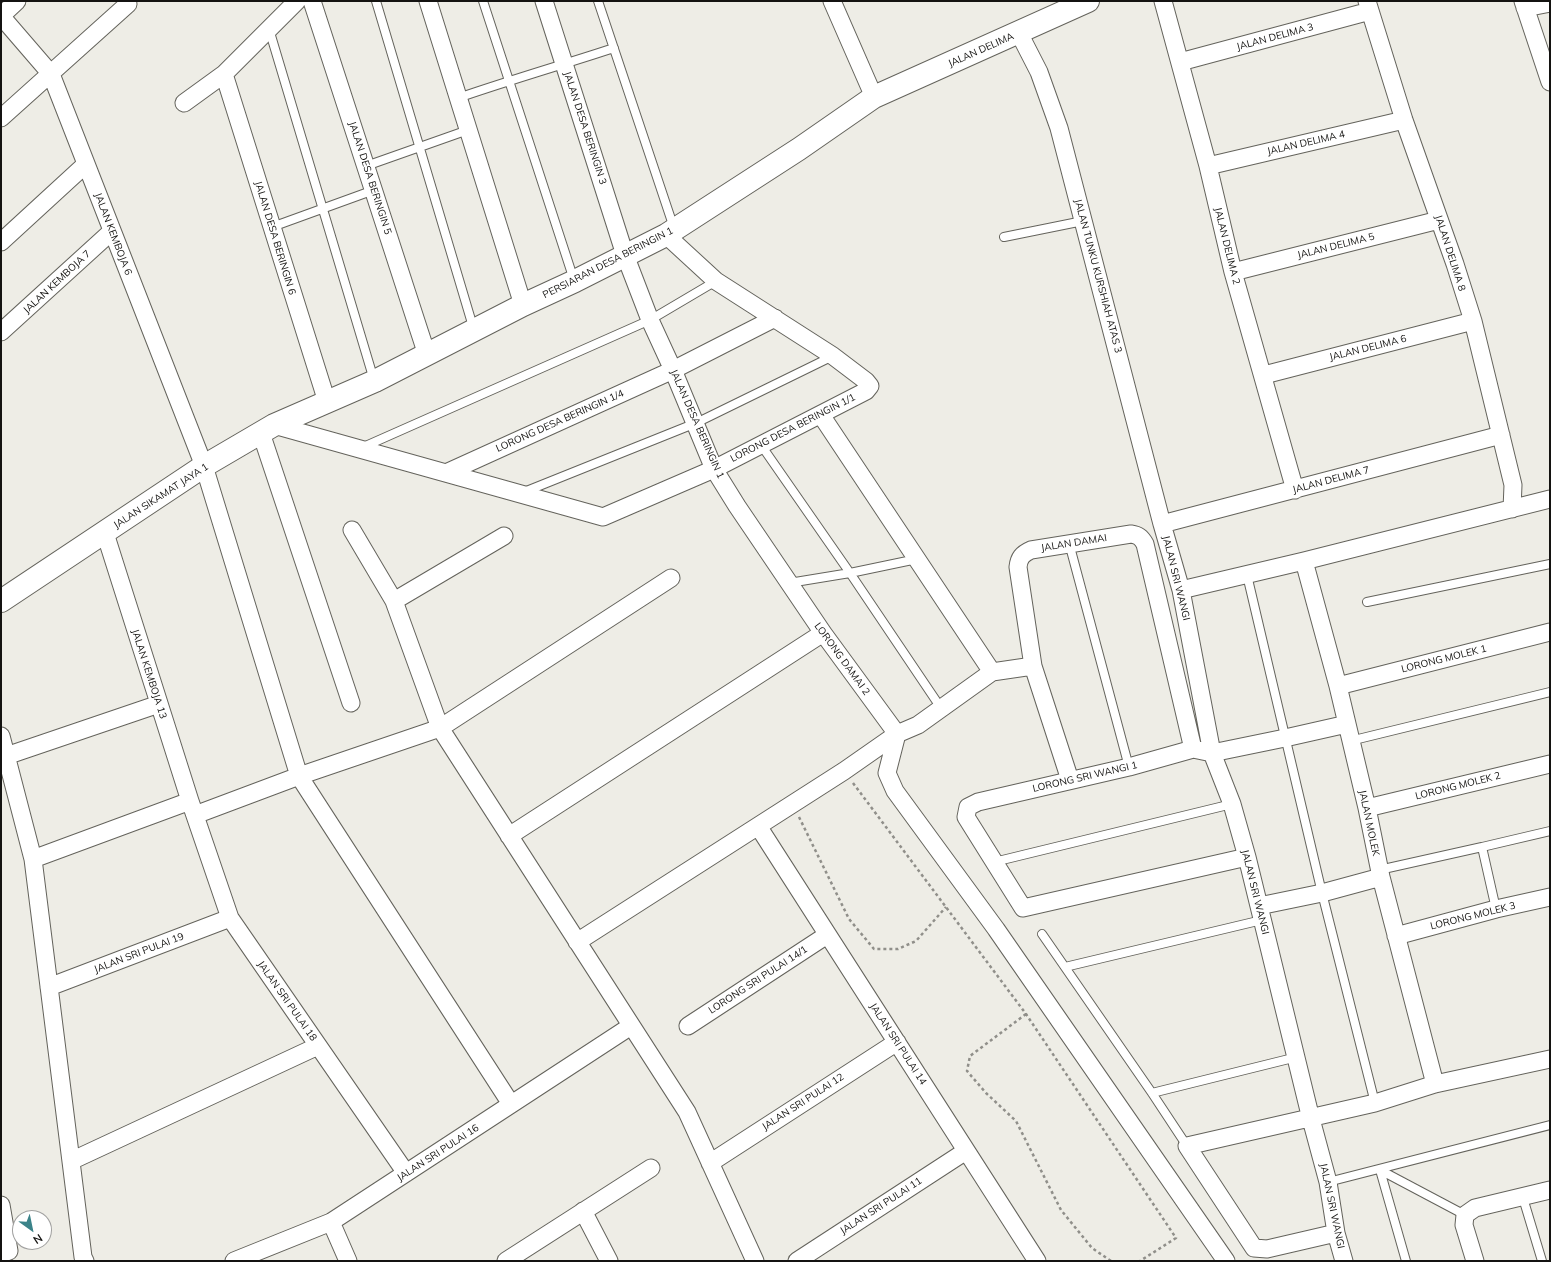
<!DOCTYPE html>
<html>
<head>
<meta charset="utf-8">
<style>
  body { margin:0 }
  #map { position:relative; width:1551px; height:1262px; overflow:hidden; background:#eeede6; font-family:Mulish,sans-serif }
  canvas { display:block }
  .frame { position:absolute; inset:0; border:2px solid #141311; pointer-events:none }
  .north { position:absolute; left:12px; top:1210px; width:40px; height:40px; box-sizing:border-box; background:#fff; border:1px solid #a1a1a0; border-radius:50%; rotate:147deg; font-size:11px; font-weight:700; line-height:16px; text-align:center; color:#141311 }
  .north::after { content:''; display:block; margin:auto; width:14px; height:18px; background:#3b8389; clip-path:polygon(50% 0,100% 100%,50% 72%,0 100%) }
</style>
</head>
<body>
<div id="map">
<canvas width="1551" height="1262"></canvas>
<div class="frame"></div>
<div class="north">N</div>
</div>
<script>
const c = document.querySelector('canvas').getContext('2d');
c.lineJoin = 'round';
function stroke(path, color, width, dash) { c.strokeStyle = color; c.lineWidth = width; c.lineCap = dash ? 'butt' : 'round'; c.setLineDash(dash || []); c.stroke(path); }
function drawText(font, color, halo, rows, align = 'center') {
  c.font = font + ' Mulish,sans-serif'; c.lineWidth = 3.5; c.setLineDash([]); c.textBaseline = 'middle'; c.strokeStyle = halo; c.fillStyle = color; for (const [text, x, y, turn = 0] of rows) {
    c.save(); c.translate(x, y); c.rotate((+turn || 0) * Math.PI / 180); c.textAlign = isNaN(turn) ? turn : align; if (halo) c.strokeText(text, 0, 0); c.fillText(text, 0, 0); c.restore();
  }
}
const path = new Path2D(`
  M 853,783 L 1026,1014 L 1176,1238 L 1140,1261
  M 799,817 L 849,919 L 874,949 L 898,949 L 916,941 L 946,907
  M 1026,1014 L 970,1056 L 967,1071 L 986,1093 L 1016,1121 L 1061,1210 L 1092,1248 L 1111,1261`);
const lane = new Path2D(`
  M 376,1 L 474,330
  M 483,1 L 574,280
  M 598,1 L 674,228
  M 269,29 L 374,380
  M 458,98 C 510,80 562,65 614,48
  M 366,166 L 468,130
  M 272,227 L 374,190
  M 1004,237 L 1083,221
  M 761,445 L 850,573 L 941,708
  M 361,448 L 650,320 L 716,281
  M 524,492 L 696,423 L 833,356
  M 1069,543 L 1129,767
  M 1247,575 L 1322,893 L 1375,1103
  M 789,583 L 850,573 L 917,559
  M 1367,602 L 1550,564
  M 1350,741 L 1550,692
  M 994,862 L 1232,804
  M 1379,870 L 1482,847
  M 1496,909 L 1482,847 L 1550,831
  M 1042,934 L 1152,1093 L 1187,1146
  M 1065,967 L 1262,920
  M 1152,1093 L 1297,1057
  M 1380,1170 L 1465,1215
  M 1380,1170 L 1406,1261
  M 1328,1182 L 1550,1125
  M 1523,1198 L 1542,1261`);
const street = new Path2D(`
  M 312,1 L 427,355
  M 428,1 L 523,305
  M 544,1 L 625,255 L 650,320 L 673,370 L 714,469 L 737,506 L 823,633 L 897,734 L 887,773 L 895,791 L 996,929 L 1226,1261
  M 832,1 L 874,97
  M 1163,1 L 1208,166 L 1233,272 L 1295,490
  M 1367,1 L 1404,120 L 1455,264 L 1473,321 L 1513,485 L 1512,509
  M 1523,1 L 1550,82
  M 1525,8 L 1550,3
  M 1,16 L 51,74 L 204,466 L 299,776 L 511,1104
  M 1,16 L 17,1
  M 1019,33 L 1039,72 L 1059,128 L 1162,524 L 1181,590 L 1212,753 L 1232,804 L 1247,857 L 1311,1119 L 1328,1182 L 1336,1233 L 1344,1261
  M 1180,62 L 1370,11
  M 224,74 L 327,402
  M 184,103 L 224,74 L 297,1
  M 1,118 L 128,4
  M 1208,166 L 1404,120
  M 1,242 L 86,164
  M 1233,272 L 1439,220
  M 1,332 L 112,231
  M 1264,375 L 1473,321
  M 821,415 L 992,672
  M 274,425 L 603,517 L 714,469 L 866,391 L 870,386 L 866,381 L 833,356 L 716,281 L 666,235
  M 261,433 L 351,703
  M 446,473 L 673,370 L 775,318
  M 1162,524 L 1501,435
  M 352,530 L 394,601 L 440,728 L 687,1112 L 755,1261
  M 105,533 L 190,801 L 230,918 L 406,1173
  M 1304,561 L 1338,686 L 1367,808 L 1381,877 L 1435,1084
  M 1181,590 L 1304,561 L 1550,499
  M 394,601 L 504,536
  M 1338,686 L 1550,632
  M 1,736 L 33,859 L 83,1257 L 85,1261
  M 6,756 L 159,704
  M 1070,780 L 1033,666 L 1018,567 C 1019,558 1022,554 1031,550 L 1131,534 C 1138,535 1141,537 1145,544 L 1193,749
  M 1367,808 L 1550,764
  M 195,815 L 299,776 L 440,728 L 671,578
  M 758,826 L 1037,1261
  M 509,836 L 823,633
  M 1247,857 L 1023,908 L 966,817 L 968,807 L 978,802 L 1129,767 L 1193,749 L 1212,753 L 1285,738 L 1347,724
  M 33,859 L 190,801
  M 1259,906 L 1322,893 L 1381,877
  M 1396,936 L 1496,909 L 1550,897
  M 577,942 L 844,771 L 897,734 L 918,725 L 992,672 L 1033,666
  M 49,987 L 230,918
  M 688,1026 L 827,935
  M 71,1161 L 318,1046
  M 710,1163 L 897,1042
  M 1,1205 L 9,1251 L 1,1254
  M 583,1211 L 609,1261
  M 331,1222 L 348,1261
  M 1336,1233 L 1267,1249 L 1254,1248 L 1187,1146 L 1375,1103 L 1435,1084 L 1550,1059
  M 234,1261 L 331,1222 L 631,1026
  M 506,1261 L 651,1168
  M 797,1261 L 966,1151
  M 1475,1261 L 1464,1225 L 1465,1215 L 1475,1208 L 1550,1190`);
const secondary = new Path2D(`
  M 1,601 L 204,466 L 274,425 L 375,381 L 523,305 L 575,281 L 666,235 L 799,149 L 874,97 L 1088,1`);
const streetNames = [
  ["JALAN DELIMA 3",1275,37,-15],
  ["JALAN DELIMA",981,50,-24],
  ["JALAN DESA BERINGIN 3",585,128,72],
  ["JALAN DELIMA 4",1306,143,-13],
  ["JALAN DESA BERINGIN 5",370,178,72],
  ["JALAN KEMBOJA 6",113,234,69],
  ["JALAN DESA BERINGIN 6",275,238,73],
  ["JALAN DELIMA 2",1227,246,76],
  ["JALAN DELIMA 5",1336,246,-14],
  ["JALAN DELIMA 8",1450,253,72],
  ["PERSIARAN DESA BERINGIN 1",608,263,-27],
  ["JALAN TUNKU KURSHIAH ATAS 3",1098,276,75],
  ["JALAN KEMBOJA 7",57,282,-43],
  ["JALAN DELIMA 6",1368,348,-14],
  ["LORONG DESA BERINGIN 1/4",560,421,-24],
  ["JALAN DESA BERINGIN 1",697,424,66],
  ["LORONG DESA BERINGIN 1/1",793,428,-27],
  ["JALAN DELIMA 7",1331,480,-15],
  ["JALAN SIKAMAT JAYA 1",161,496,-33],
  ["JALAN DAMAI",1074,543,-9],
  ["JALAN SRI WANGI",1176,578,76],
  ["LORONG DAMAI 2",842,659,54],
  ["LORONG MOLEK 1",1444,659,-14],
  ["JALAN KEMBOJA 13",149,674,72],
  ["LORONG SRI WANGI 1",1085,777,-13],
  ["LORONG MOLEK 2",1458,786,-14],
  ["JALAN MOLEK",1369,823,78],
  ["JALAN SRI WANGI",1255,892,76],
  ["LORONG MOLEK 3",1473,916,-14],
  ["JALAN SRI PULAI 19",139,953,-21],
  ["LORONG SRI PULAI 14/1",758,980,-33],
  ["JALAN SRI PULAI 18",287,1001,55],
  ["JALAN SRI PULAI 14",898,1044,57],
  ["JALAN SRI PULAI 12",803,1102,-33],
  ["JALAN SRI PULAI 16",438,1153,-33],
  ["JALAN SRI PULAI 11",881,1206,-33],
  ["JALAN SRI WANGI",1332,1206,78]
];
stroke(lane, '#64635c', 10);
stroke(street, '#64635c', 19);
stroke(secondary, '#64635c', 24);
stroke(path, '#908f8a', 2.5, [3, 3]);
stroke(lane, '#fff', 8);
stroke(street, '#fff', 17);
stroke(secondary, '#fff', 22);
drawText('10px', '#141311', '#fff', streetNames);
</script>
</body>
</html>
